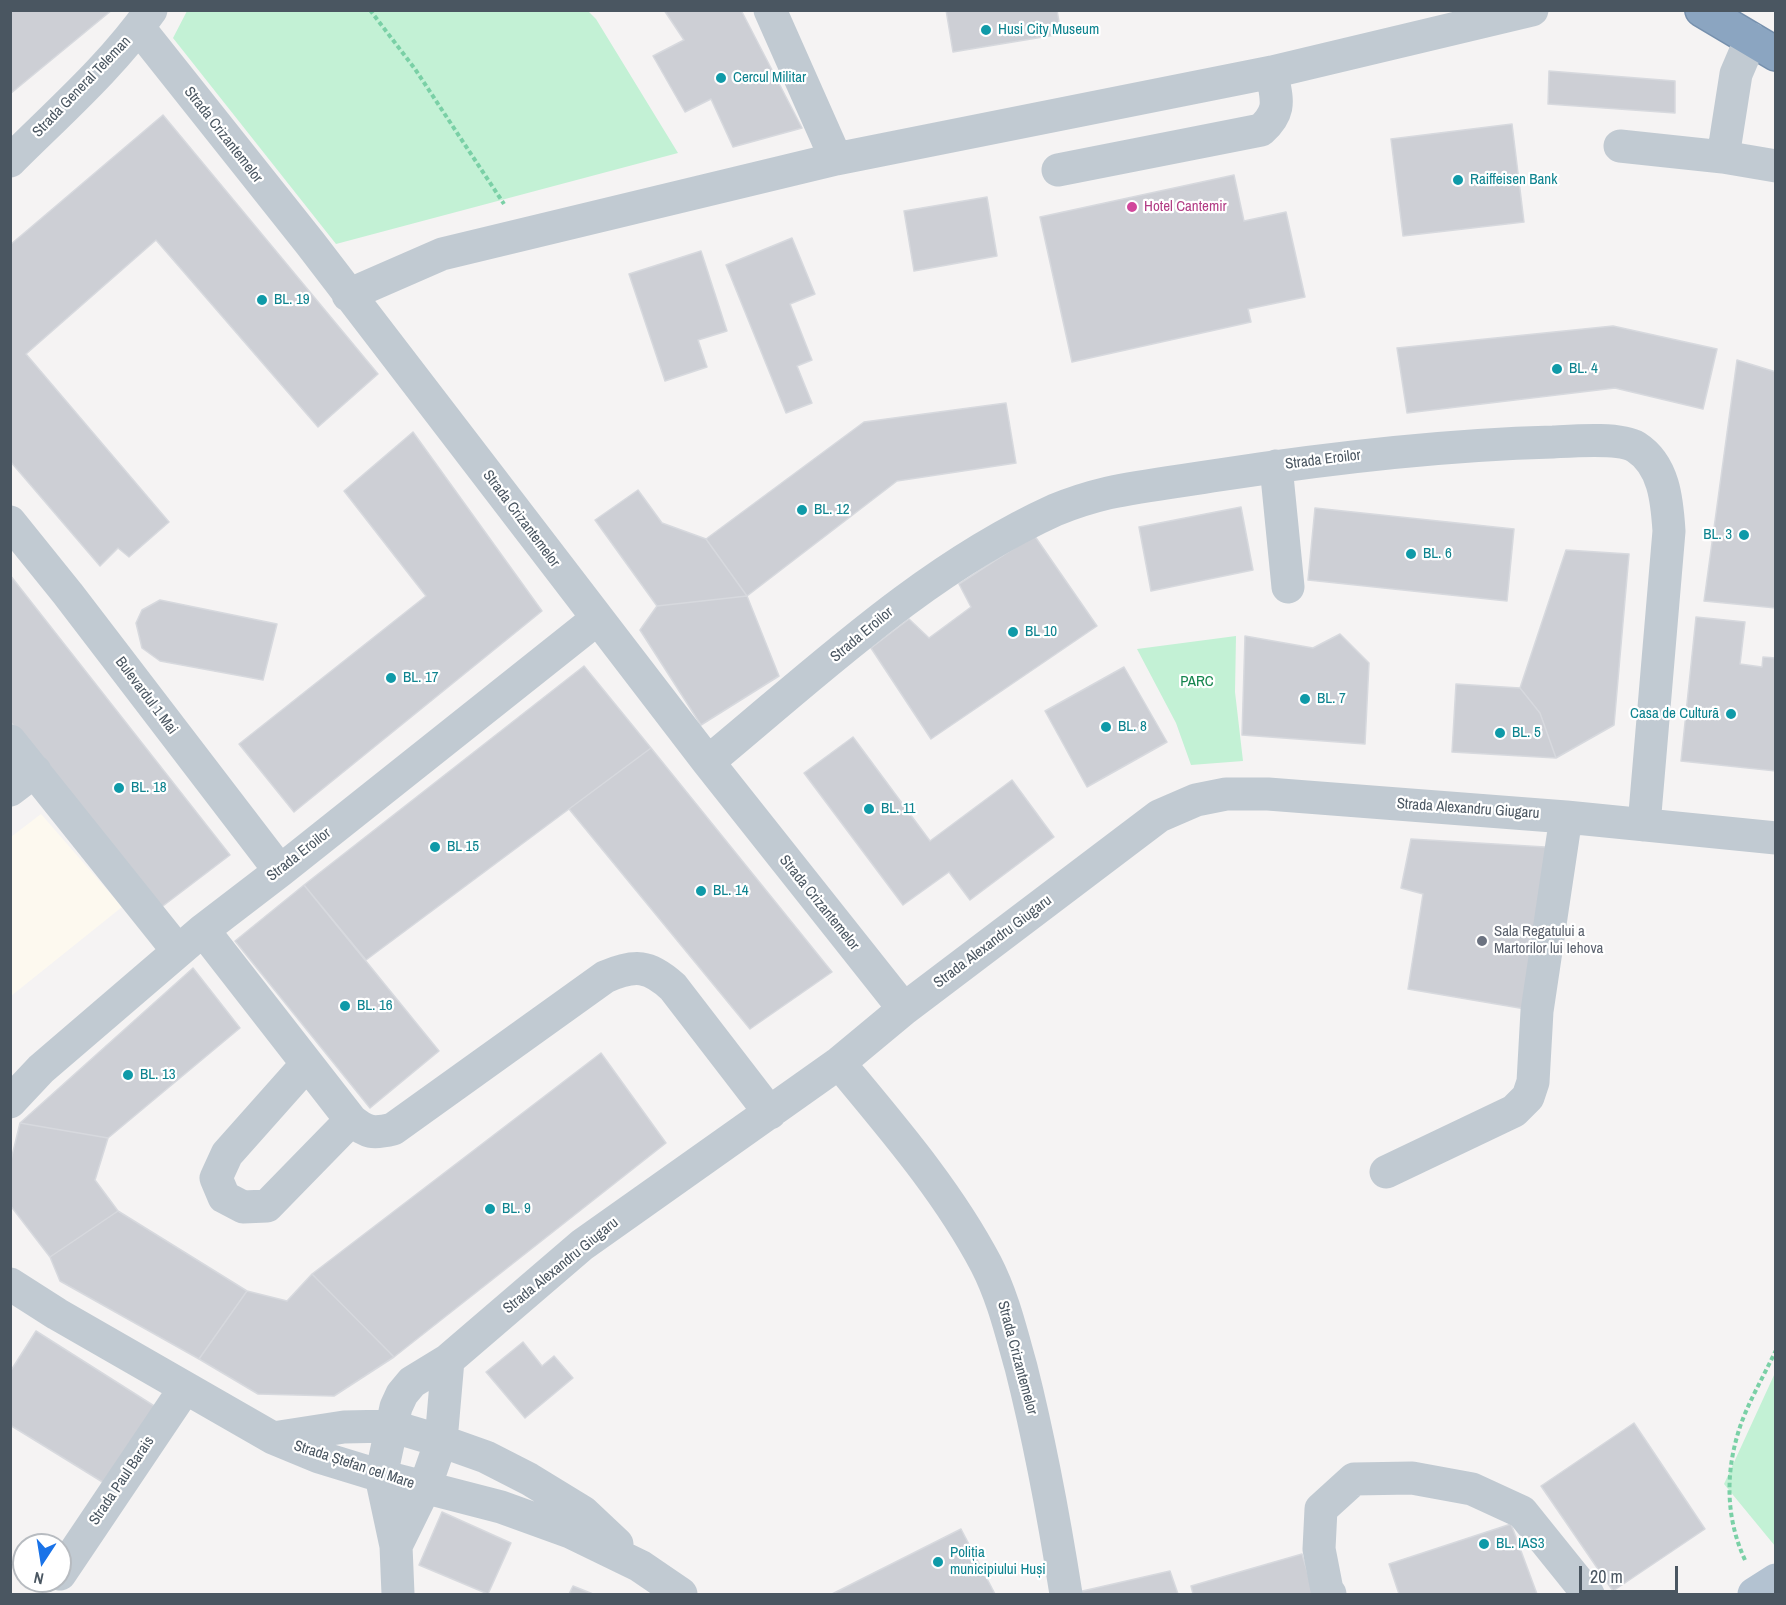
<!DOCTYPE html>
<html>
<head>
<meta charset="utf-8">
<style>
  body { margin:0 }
  #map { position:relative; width:1786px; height:1605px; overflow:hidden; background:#f5f3f3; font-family:"Archivo Narrow",sans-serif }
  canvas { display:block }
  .frame { position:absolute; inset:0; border:12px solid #4a5661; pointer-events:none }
  .north { position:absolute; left:12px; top:1533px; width:60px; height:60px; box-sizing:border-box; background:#fff; border:2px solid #b7bbc0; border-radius:50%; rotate:192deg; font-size:16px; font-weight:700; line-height:24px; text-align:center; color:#4a5661 }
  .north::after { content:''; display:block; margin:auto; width:21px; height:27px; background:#1a73e8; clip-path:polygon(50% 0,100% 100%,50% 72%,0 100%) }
  .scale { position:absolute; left:1579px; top:1566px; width:99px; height:27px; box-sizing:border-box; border:3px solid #4a5661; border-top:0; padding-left:8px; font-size:18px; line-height:21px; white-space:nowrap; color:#4a5661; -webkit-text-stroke:4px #fff; paint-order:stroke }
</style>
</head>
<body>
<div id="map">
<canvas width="1786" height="1605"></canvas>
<div class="frame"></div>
<div class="north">N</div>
<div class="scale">20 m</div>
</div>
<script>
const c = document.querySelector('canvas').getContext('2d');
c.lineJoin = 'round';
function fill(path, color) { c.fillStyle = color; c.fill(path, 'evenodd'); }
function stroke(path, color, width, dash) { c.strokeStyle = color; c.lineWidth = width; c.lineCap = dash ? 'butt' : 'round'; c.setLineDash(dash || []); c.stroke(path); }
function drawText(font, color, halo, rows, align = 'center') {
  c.font = font + ' "Archivo Narrow",sans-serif'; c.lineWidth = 4.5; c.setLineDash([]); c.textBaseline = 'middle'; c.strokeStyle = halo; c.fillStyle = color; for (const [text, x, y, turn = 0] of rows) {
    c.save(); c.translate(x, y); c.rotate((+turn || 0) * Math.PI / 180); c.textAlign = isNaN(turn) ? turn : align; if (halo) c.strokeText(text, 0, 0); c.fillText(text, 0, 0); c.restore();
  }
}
const commercial = new Path2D(`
  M 41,814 L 122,907 L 11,996 L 11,837 Z`);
const green = new Path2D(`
  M 187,11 L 588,11 L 596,19 L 678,153 L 336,244 L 173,38 Z
  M 1236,636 L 1235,692 L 1243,761 L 1191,765 L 1176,723 L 1137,649 Z
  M 1775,1373 L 1775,1546 L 1724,1484 Z`);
const building = new Path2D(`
  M 10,10 L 112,10 L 10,94 Z
  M 664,10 L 741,10 L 802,128 L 733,147 L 711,99 L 685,112 L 653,56 L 684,40 Z
  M 946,10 L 1057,10 L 1061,34 L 953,52 Z
  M 1549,71 L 1675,81 L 1675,113 L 1548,104 Z
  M 163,115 L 378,374 L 318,427 L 156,240 L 26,354 L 169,522 L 129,557 L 118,548 L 100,566 L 10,461 L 10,245 Z
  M 1512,124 L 1524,222 L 1403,236 L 1391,139 Z
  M 1234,175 L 1244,221 L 1286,212 L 1305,297 L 1248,309 L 1251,322 L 1072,362 L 1040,217 Z
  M 987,197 L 997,256 L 914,271 L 904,211 Z
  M 792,238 L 815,294 L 790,304 L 812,360 L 797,366 L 812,403 L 786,413 L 726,265 Z
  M 701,251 L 727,331 L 698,340 L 707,367 L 665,381 L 629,274 Z
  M 1613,326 L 1717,349 L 1703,409 L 1615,388 L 1407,413 L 1397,348 Z
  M 1737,360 L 1776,372 L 1776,608 L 1704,601 Z
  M 1006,403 L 1016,463 L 897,481 L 747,596 L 706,539 L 864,422 Z
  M 413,432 L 542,611 L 294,812 L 239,744 L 426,596 L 344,491 Z
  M 638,490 L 662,523 L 706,539 L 747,596 L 657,606 L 595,520 Z
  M 1241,507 L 1253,570 L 1151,591 L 1139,527 Z
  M 1315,508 L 1514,529 L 1507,601 L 1308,580 Z
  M 1034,535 L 1097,626 L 931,739 L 871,648 L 909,619 L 929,638 L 971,607 L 959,584 Z
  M 1566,550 L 1629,554 L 1614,725 L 1556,758 L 1540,713 L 1520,688 Z
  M 10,575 L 230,855 L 155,912 L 10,721 Z
  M 747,596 L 779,676 L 701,725 L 640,630 L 657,606 Z
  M 160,600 L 277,624 L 263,680 L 160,661 L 142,648 L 136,623 L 142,610 Z
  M 1696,617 L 1745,622 L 1740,664 L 1762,667 L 1763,657 L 1776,658 L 1776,771 L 1681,761 Z
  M 1340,634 L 1369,663 L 1365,744 L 1242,735 L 1245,636 L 1313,648 Z
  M 584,666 L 651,748 L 366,960 L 304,885 Z
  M 1124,667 L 1167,742 L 1087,787 L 1045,711 Z
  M 1456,684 L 1520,688 L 1540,713 L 1556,758 L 1452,752 Z
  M 853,737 L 930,841 L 1012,780 L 1054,837 L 970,900 L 949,872 L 903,905 L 804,773 Z
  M 651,748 L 832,972 L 750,1029 L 569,809 Z
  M 1411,839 L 1562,848 L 1537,1011 L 1408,989 L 1423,894 L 1401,888 Z
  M 304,885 L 439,1051 L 370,1108 L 235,941 Z
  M 193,968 L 240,1028 L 108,1138 L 20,1123 Z
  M 601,1053 L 666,1143 L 394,1357 L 312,1274 Z
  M 20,1123 L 108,1138 L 95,1180 L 118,1211 L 50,1257 L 10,1205 L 10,1164 Z
  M 118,1211 L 247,1291 L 199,1359 L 60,1281 L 50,1257 Z
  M 312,1274 L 394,1357 L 334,1396 L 258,1394 L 199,1359 L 247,1291 L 287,1301 Z
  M 36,1331 L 159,1409 L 109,1486 L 10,1425 L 10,1372 Z
  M 523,1342 L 542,1366 L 554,1356 L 573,1378 L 525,1418 L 486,1372 Z
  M 1634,1423 L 1705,1529 L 1613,1591 L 1541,1486 Z
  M 442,1512 L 511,1543 L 488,1594 L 419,1565 Z
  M 1511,1524 L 1537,1594 L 1399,1594 L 1389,1564 Z
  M 961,1529 L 995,1594 L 832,1594 Z
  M 1302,1554 L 1314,1594 L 1193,1594 L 1191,1586 Z
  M 1170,1571 L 1178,1594 L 1079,1594 L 1078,1592 Z
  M 573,1586 L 593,1594 L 569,1594 Z`);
const path = new Path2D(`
  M 370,10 L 415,69 L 504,204
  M 1745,1560 C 1726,1519 1725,1474 1739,1430 C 1747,1404 1764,1376 1776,1350`);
const minor = new Path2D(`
  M 770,10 L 836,159
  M 139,28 L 310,243 L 708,762 L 904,1009
  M 1620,146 L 1723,157 L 1776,166
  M 1723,157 L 1736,74 L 1751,39
  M 10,161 C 58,113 112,66 151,10
  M 1058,170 L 1261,130 C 1283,110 1276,99 1272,72
  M 348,295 L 442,254 L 836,159 L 1272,72 L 1532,10
  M 1276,466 L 1288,587
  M 10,522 L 68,594 L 280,871
  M 10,741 L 178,951
  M 708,762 C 817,672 925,569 1055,510 C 1072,503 1091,497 1108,493 C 1145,485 1182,481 1219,475 C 1330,458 1441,445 1553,442 C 1572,441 1620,437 1636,447 C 1664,465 1667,500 1669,531 L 1644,825
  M 10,790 L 35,771
  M 203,930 L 351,1120 C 367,1133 373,1134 393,1129 L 605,977 C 635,964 649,965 673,987 L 770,1113
  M 839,1063 C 892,1127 947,1190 986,1264 C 1003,1297 1011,1332 1021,1367 C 1040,1442 1054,1518 1066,1594
  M 307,1064 L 227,1154 L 216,1178 L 224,1197 L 243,1207 L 267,1206 L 351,1120
  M 10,1102 L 41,1069 L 203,930 L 280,871 L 597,619
  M 1386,1172 L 1514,1111 L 1528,1097 L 1533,1082 L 1537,1011 L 1566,817
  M 10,1284 L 57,1314 L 273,1438 L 319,1457 L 381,1476 L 501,1507 L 570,1532 L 640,1566 L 681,1594
  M 273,1438 L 344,1427 L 391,1426 L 441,1441 L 486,1457 L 529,1479 L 583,1512 L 617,1544
  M 396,1546 L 425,1487 L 441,1441 L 448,1360
  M 60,1574 L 185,1388
  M 398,1594 L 396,1546 L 381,1476 L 396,1407 L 402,1394 L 412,1382 L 448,1360 L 582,1245 L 839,1063 L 904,1009 L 1159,816 L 1196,800 L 1226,794 L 1268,794 L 1566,817 L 1776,838
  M 1330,1594 L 1327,1590 L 1319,1549 L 1321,1509 L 1354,1479 L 1412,1478 L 1472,1489 L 1522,1512 L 1588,1594`);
const major = new Path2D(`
  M 1754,1594 L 1776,1580`);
const highway = new Path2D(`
  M 1702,10 L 1776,54`);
const markers = [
  [986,30,6,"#0f9aa8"],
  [721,78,6,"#0f9aa8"],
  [1458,180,6,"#0f9aa8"],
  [1132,207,6,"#d1479c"],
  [262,300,6,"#0f9aa8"],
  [1557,369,6,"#0f9aa8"],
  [802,510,6,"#0f9aa8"],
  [1744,535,6,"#0f9aa8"],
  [1411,554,6,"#0f9aa8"],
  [1013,632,6,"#0f9aa8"],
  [391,678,6,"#0f9aa8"],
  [1305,699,6,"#0f9aa8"],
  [1731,714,6,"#0f9aa8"],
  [1106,727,6,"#0f9aa8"],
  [1500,733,6,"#0f9aa8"],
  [119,788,6,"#0f9aa8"],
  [869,809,6,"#0f9aa8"],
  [435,847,6,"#0f9aa8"],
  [701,891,6,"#0f9aa8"],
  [1482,941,6,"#6b7280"],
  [345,1006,6,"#0f9aa8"],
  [128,1075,6,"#0f9aa8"],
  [490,1209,6,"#0f9aa8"],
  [1484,1544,6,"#0f9aa8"],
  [938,1562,6,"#0f9aa8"]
];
const cultureNames = [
  ["Husi City Museum",998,30],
  ["Cercul Militar",733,78],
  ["Raiffeisen Bank",1470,180],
  ["BL. 19",274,300],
  ["BL. 4",1569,369],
  ["BL. 12",814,510],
  ["BL. 3",1732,535,"right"],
  ["BL. 6",1423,554],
  ["BL 10",1025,632],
  ["BL. 17",403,678],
  ["BL. 7",1317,699],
  ["Casa de Cultură",1719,714,"right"],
  ["BL. 8",1118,727],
  ["BL. 5",1512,733],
  ["BL. 18",131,788],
  ["BL. 11",881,809],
  ["BL 15",447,847],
  ["BL. 14",713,891],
  ["BL. 16",357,1006],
  ["BL. 13",140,1075],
  ["BL. 9",502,1209],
  ["BL. IAS3",1496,1544],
  ["Poliția",950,1553],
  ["municipiului Huși",950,1570]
];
const streetNames = [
  ["Strada General Teleman",82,87,-46],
  ["Strada Crizantemelor",223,135,52],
  ["Strada Eroilor",1323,460,-7],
  ["Strada Crizantemelor",521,519,53],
  ["Strada Eroilor",862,635,-40],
  ["Bulevardul 1 Mai",146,696,53],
  ["Strada Alexandru Giugaru",1468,809,4],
  ["Strada Eroilor",299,855,-38],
  ["Strada Crizantemelor",819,903,51],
  ["Strada Alexandru Giugaru",993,942,-37],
  ["Strada Alexandru Giugaru",561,1266,-39],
  ["Strada Crizantemelor",1017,1358,75],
  ["Strada Ștefan cel Mare",354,1465,18],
  ["Strada Paul Barais",122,1481,-56]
];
const hotelNames = [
  ["Hotel Cantemir",1144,207]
];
const parkNames = [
  ["PARC",1197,682]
];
const worshipNames = [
  ["Sala Regatului a",1494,932],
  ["Martorilor lui Iehova",1494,949]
];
fill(commercial, '#fdf9ef');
fill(green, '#c3f1d5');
fill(building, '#cdcfd5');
stroke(building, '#d7d9de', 1.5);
stroke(highway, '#7690ad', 36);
stroke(path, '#7ad0a6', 4, [4.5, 3]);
stroke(minor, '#c1cad2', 33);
stroke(major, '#b3c2d1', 33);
stroke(highway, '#8ba5c1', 33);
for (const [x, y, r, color] of markers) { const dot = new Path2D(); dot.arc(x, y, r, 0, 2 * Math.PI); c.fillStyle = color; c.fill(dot); stroke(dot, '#fff', 2); }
drawText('15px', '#0d838f', '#fff', cultureNames, 'left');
drawText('15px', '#4a5661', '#fff', streetNames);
drawText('15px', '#b23c85', '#fff', hotelNames, 'left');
drawText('15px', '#17864f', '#fff', parkNames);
drawText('15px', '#5b616d', '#fff', worshipNames, 'left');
</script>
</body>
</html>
